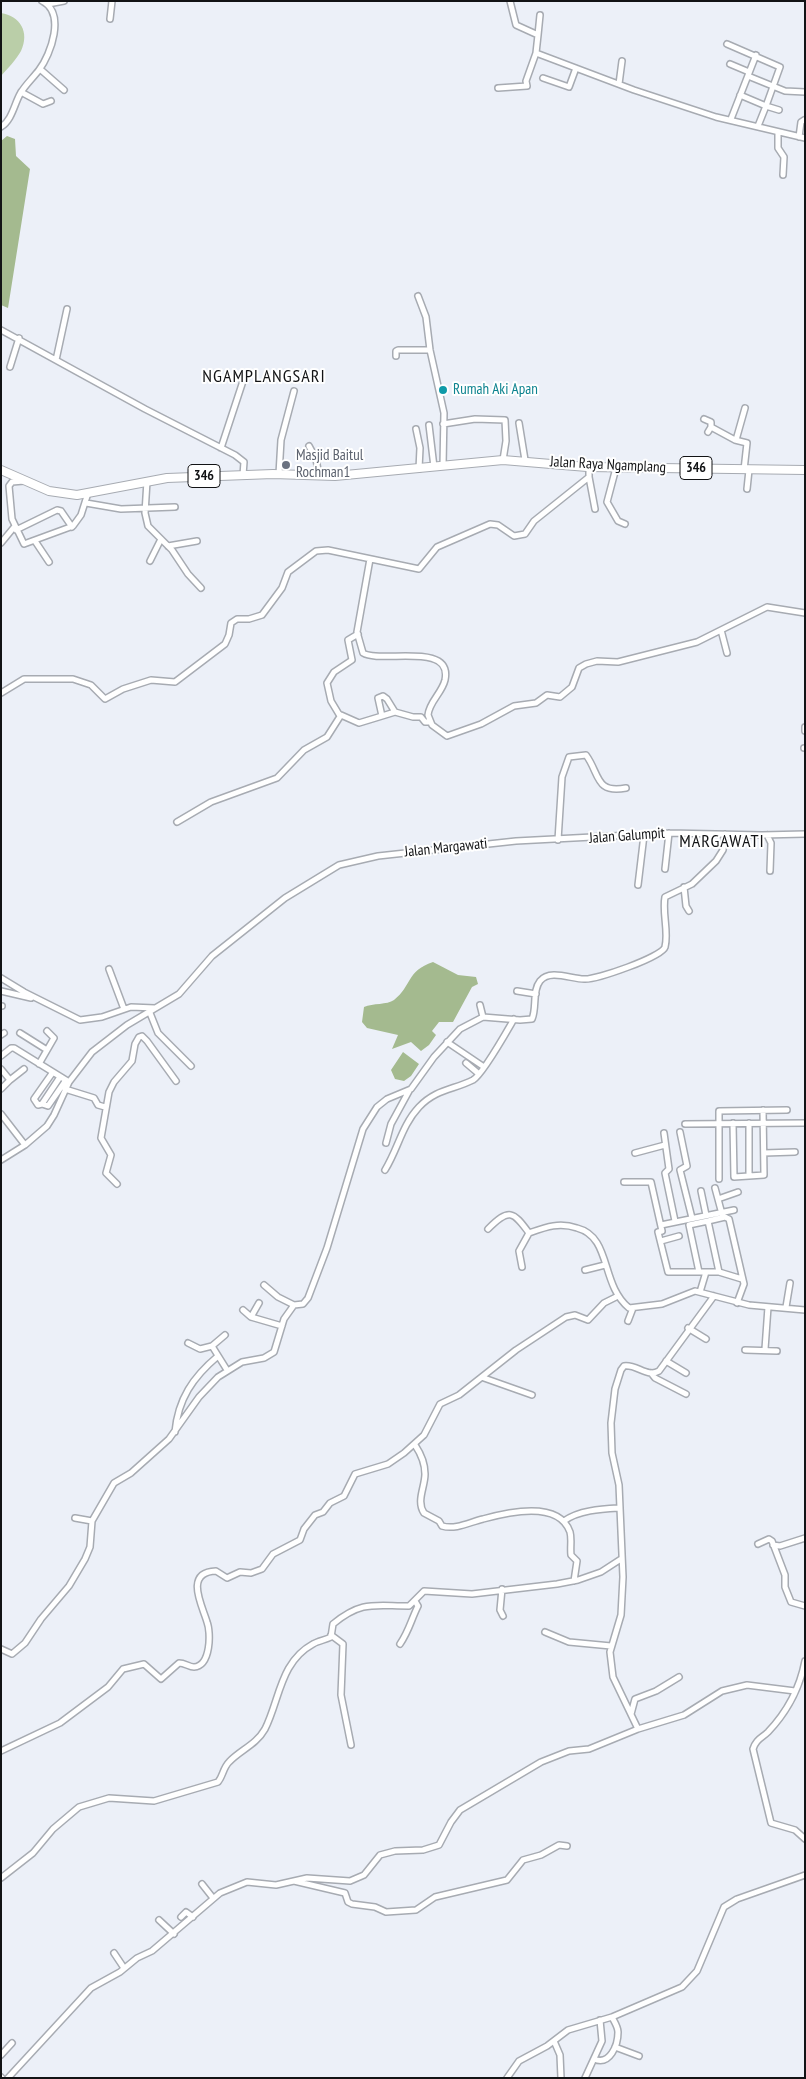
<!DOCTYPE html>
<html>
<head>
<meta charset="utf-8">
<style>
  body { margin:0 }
  #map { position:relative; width:806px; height:2079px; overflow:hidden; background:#ecf0f8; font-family:"PT Sans Narrow",sans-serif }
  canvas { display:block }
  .frame { position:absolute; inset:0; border:2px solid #121315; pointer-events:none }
</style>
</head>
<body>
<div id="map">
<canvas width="806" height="2079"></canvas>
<div class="frame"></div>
</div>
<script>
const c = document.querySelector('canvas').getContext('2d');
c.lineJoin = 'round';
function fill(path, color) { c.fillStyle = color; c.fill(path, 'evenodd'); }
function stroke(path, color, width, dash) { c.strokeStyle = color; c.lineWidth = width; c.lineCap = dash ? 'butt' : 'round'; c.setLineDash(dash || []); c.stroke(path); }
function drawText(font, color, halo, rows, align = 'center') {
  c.font = font + ' "PT Sans Narrow",sans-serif'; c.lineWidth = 4; c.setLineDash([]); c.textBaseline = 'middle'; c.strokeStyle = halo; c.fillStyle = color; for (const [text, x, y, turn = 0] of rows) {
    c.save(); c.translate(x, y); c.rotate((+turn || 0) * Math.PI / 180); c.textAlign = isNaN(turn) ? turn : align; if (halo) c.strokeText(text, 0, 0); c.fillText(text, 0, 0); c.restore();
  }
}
const green = new Path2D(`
  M 1,13 C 20,16 30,32 21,51 C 16,60 8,68 1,76 Z`);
const forest = new Path2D(`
  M 7,136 L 15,139 L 16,156 L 30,169 L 8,308 L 1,305 L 1,141 Z
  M 433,962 L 458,975 L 476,977 L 478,984 L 472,987 L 453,1022 L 439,1022 L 432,1031 L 436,1035 L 429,1045 L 421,1051 L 411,1042 L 392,1049 L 398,1035 L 367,1028 L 362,1022 L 364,1007 C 373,1003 387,1005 394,1000 C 412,986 406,971 433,962 Z
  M 403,1052 L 419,1064 L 411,1076 L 404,1081 L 395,1079 L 391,1070 Z`);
const minor = new Path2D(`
  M 510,1 L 516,25 L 538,35 L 536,53 L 634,90 L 716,117 L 805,138
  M 48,4 L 64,1
  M 110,19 L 112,1
  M 538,35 L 540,15
  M 727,44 L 780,67 L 766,106 L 740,95
  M 730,64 L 749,72
  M 40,69 L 64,90
  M 748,76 L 785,91 L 805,92
  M 543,78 L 569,87 L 576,68
  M 619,84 L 622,61
  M 498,88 L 527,86 L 526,81 L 536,53
  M 21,92 L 43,104 L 51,101
  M 731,119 L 756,55
  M 758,126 L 766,106 L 779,110
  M 1,127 C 12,120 14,105 20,94 C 25,85 33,78 39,70 C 51,54 66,13 42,1
  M 778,132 L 778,148 L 784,157 L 783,175
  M 799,137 L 801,122 L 804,120
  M 418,296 L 426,317 L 430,350 L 444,413 L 443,466
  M 1,330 L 145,409 L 235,455 L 244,462 L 243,475
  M 396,356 L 396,351 L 398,350 L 430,350
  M 56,360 L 67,309
  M 10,367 L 19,338
  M 704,419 L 711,422 L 711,427
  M 519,423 L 525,460
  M 443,424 L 475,419 L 505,420 L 506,441 L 503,460
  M 429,425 L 434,467
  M 416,429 L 420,448 L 419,469
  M 708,432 L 711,427 L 735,440 L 747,443 L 744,470
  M 736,440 L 745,408
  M 309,446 L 316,459 L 319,476
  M 221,448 L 245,375
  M 616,468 L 607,502 L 618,521 L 625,524
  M 279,474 L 281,440 L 294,391
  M 589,477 L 595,509
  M 24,481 L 12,482 L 9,486 L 12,519 L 24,544 L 73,526 L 81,515 L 88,493
  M 147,481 L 145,513 L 148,526 L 172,550 L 188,574 L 201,588
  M 747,489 L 749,470
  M 86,503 L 121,509 L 175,507
  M 16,530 L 57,510 L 61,511 L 72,527
  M 35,541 L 49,562
  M 1,543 L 15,526
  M 168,546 L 197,541
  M 370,559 L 357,632 L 363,653 C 380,664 453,641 445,680 C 442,693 429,702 428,715 L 432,725 L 447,736 L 481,724 L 514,706 L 536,703 L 547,695 L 560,697 L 572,687 L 579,668 L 586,664 L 597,661 L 618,662 L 697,642 L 767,607 L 805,613
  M 150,561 L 161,539
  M 721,630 L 727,653
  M 1,693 L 24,679 L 73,679 L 91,685 L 105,699 L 123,689 L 151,680 L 175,682 L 225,644 L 229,635 L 231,623 L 237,619 L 249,619 L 262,615 L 282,588 L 288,572 L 316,551 L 328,550 L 419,569 L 437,547 L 490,524 L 498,525 L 514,536 L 525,534 L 534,521 L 589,477 L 589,467
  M 340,716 L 331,701 L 327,683 L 334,672 L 352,660 L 348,640 L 358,634
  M 382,716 L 395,712
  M 805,727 L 805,731
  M 804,748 L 805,748
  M 177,822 L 211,802 L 277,778 L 304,750 L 327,737 L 341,715 L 359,723 L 382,716 L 378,698 L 383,696 L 387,699 L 395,712 L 413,717 L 421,717 L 425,722 L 430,722
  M 767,835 L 771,843 L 770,871
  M 558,840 L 562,777 L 569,757 L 586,755 C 600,774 595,794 626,788
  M 665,869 L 669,833
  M 638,885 L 644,835
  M 684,887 L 686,906 L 689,911
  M 109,969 L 124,1009
  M 1,978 L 24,992 L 80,1020 L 102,1017 L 131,1007 L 155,1008
  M 1,991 L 31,998
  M 517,991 L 536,994
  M 480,1005 L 483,1017
  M 1,1006 L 2,1006
  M 150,1013 L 158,1033 L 191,1066
  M 20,1033 L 47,1050
  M 1,1035 L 4,1033
  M 447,1042 L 484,1067
  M 1,1056 L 11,1048 L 14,1048 L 69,1082
  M 466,1063 L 479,1074
  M 39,1064 L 54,1038 L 47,1031
  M 1,1069 L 10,1080 L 1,1089
  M 53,1072 L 34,1099 L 38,1105 L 42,1104 L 60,1077
  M 10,1080 L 24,1069
  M 65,1089 L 94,1098 L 98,1105 L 105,1107
  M 42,1104 L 48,1106 L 66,1080
  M 1,1114 L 25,1145
  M 733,1123 L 734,1177 L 764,1175 L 763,1110
  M 749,1123 L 749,1176
  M 685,1124 L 805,1123
  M 680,1132 L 687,1166 L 680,1170 L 692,1218
  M 664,1133 L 669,1169 L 665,1173 L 675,1221
  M 386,1143 L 391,1124 L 409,1091
  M 635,1153 L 665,1145
  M 764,1153 L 795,1152
  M 1,1160 L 25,1145 L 47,1126 L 54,1115 L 69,1082 L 92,1052 L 127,1025 L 179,994 L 212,956 L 285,898 L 339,865 L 378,856 L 516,841 L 669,833 L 762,835 L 805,834
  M 385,1170 C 398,1149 402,1125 419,1107 C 436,1089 453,1090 473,1080 C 483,1074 507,1031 514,1019
  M 719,1179 L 719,1111 L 787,1110
  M 624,1182 L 651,1182 L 662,1231 L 658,1232 L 668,1272 L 719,1272 L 742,1279
  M 117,1184 L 106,1173 L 111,1155 L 101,1138 L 109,1092 L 114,1082 L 132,1061 L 135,1044 L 139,1037 L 142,1036 L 147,1041 L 176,1081
  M 715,1188 L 722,1214
  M 701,1191 L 706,1215
  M 718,1199 L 738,1192
  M 661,1225 L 734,1210
  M 488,1229 C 509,1208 513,1211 529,1233 C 546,1227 559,1222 577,1228 C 612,1237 600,1284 629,1308 L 662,1304 L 695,1291 L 749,1305 L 805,1310
  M 661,1241 L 679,1236
  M 522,1267 L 519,1251 L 529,1233
  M 585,1270 L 605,1265
  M 699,1272 L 689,1225 L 708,1221
  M 719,1272 L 708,1221 L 725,1217 L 729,1219 L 744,1284 L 737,1303
  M 264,1285 L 278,1297 L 294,1305
  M 700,1292 L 706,1272
  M 786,1307 L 790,1283
  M 243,1310 L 251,1317 L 282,1326
  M 251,1317 L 259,1303
  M 628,1321 L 633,1308
  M 688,1328 L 706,1339
  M 225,1335 L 212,1346 L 227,1370
  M 188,1343 L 200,1349 L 212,1346
  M 765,1349 L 768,1307
  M 745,1350 L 777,1351
  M 666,1361 L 686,1373
  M 651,1373 L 655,1378 L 686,1394
  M 484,1378 L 532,1395
  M 175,1432 C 178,1399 193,1377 218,1356
  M 415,1445 C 421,1454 425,1463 425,1474 C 425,1487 416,1501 424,1513 L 439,1521 L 442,1526 C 456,1530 470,1522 483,1519 C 508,1512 559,1500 570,1532 C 572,1539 570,1547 571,1555 L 577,1561 L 574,1581
  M 75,1518 L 92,1521
  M 564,1521 C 579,1510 602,1509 620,1508
  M 758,1544 L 769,1539 L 772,1541 L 785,1575 L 785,1587 L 791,1602 L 805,1606
  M 773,1545 L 780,1546 L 805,1538
  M 502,1589 L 500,1610 L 503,1616
  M 545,1632 L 569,1642 L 611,1646
  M 331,1635 L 343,1644 L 341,1695 L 351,1745
  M 400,1644 C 409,1631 411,1620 418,1606 L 415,1601
  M 1,1649 L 12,1654 L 25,1643 L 41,1619 L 69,1586 L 85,1559 L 90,1547 L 92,1521 L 114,1483 L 131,1473 L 169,1439 L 199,1397 L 218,1377 L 242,1362 L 264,1358 L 274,1352 L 284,1319 L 294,1305 L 303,1304 L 308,1298 L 327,1248 L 363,1129 L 377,1107 L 387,1099 L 411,1089 L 434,1057 L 460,1029 L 483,1017 L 520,1020 L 532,1019 C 537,1008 532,991 540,981 C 550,969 571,979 584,979 C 596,980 662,957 665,947 C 669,932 662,913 665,897 L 692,884 L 716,861 L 723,850 L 725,834
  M 805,1661 C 800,1687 787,1712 768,1732 C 762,1738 756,1739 753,1749 L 771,1823 L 795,1830 L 805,1839
  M 631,1714 L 635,1699 L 656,1691 L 679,1677
  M 638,1729 L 613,1677 L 610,1652 L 621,1615 L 623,1577 L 619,1485 L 612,1453 L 611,1423 L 615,1389 L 621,1370 L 624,1366 C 637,1364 647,1378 659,1371 L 714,1296
  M 1,1751 L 60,1723 L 108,1687 L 123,1669 L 144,1664 L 161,1679 L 179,1663 C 185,1663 189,1667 194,1667 C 211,1666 211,1632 207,1622 C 203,1607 183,1572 216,1571 L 227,1578 L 240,1572 L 251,1573 L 262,1569 L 273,1554 L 300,1540 L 304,1529 L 315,1515 L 323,1512 L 330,1503 L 344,1496 L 355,1474 L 388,1464 L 404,1453 L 424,1435 L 440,1404 L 459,1395 L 516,1350 L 566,1317 L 575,1315 L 588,1320 L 604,1303 L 618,1296
  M 1,1878 L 33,1853 L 53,1829 L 79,1807 L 109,1798 L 154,1801 L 218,1782 C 223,1776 223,1768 229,1762 C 240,1750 256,1745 265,1729 C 280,1699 280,1662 313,1644 C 318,1641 325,1640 331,1637 L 333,1624 C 362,1600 375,1606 409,1606 L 424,1591 L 472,1594 L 557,1584 L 578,1580 L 601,1572 L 621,1559
  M 294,1881 L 345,1893 L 348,1902 L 352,1904 L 375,1907 L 386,1912 L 416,1910 L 435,1897 L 507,1880 L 523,1860 L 541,1855 L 559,1845 L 567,1846
  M 202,1884 L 213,1898
  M 181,1917 L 186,1912 L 193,1917
  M 159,1920 L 174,1934
  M 114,1953 L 124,1968
  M 554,2041 L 560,2055 L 561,2078
  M 615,2047 L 639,2056
  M 1,2055 L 12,2043
  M 594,2059 C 610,2066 618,2045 618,2032 C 618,2027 614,2021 612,2017
  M 1,2077 L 2,2078
  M 8,2078 L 91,1988 L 120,1972 L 137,1958 L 152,1951 L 220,1893 L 247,1882 L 276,1885 L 307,1878 L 350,1881 L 364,1875 L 380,1855 L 395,1851 L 423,1850 L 439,1845 L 451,1822 L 460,1810 L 541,1762 L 569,1751 L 589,1749 L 638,1729 L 684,1715 L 722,1691 L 747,1685 L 795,1691
  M 507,2078 L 519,2061 L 547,2046 L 568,2030 L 612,2017 L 682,1987 L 697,1971 L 724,1907 L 737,1899 L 805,1875
  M 585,2078 L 602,2041 L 600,2020`);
const primary = new Path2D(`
  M 1,470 L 49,491 L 77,495 L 167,478 L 273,474 L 335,476 L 503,460 L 587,467 L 805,470`);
const markers = [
  [443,390,5,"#0f9aa8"],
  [286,465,5,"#6b7280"]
];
const shields = [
  [696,468,32],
  [204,476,32]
];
const shieldNames = [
  ["346",696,468],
  ["346",204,476]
];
const cultureNames = [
  ["Rumah Aki Apan",453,390]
];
const worshipNames = [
  ["Masjid Baitul",296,456],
  ["Rochman1",296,473]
];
const streetNames = [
  ["Jalan Raya Ngamplang",608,465,3],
  ["Jalan Galumpit",627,836,-4],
  ["Jalan Margawati",446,848,-6]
];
const quarterNames = [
  ["NGAMPLANGSARI",264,377],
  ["MARGAWATI",722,842]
];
fill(green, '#bacea8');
fill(forest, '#a4ba8f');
stroke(minor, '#a7abb2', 8);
stroke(primary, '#a7abb2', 10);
stroke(minor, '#fff', 5);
stroke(primary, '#fff', 8);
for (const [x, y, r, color] of markers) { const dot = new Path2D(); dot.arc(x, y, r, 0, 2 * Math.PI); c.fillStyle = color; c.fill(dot); stroke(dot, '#fff', 2); }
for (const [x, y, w] of shields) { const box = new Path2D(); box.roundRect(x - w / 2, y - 11.5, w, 23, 4); c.fillStyle = '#fff'; c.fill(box); stroke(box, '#121315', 1); }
drawText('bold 14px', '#121315', null, shieldNames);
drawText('15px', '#0d838f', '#fff', cultureNames, 'left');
drawText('15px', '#5b616d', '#fff', worshipNames, 'left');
drawText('15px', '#121315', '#fff', streetNames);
c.letterSpacing = '1px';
drawText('18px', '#121315', '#fff', quarterNames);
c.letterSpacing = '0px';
</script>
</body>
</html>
